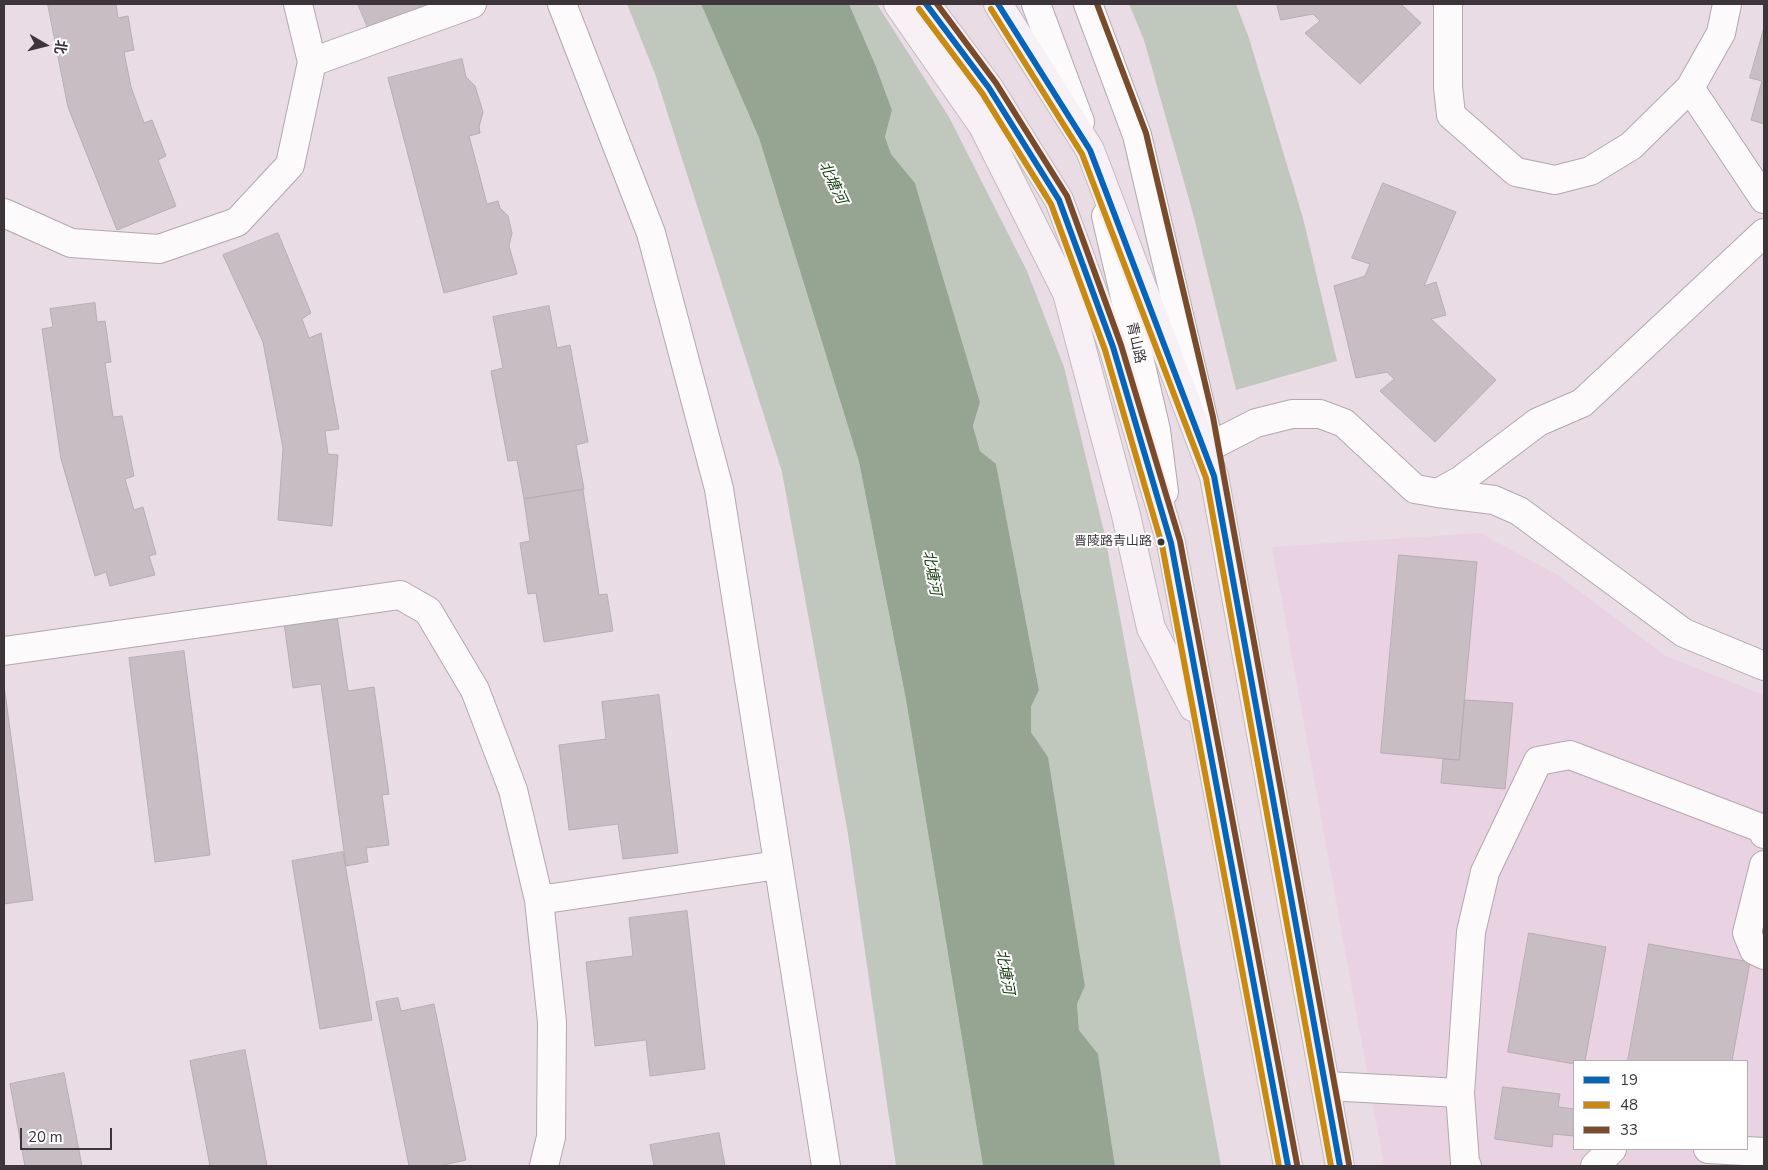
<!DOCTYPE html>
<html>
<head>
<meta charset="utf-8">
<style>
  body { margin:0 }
  #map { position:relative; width:1768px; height:1170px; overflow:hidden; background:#e9dce5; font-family:"Nunito Sans","Noto Sans SC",sans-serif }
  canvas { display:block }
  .frame { position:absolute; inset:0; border:5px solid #3e353b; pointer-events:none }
  .legend { position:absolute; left:1573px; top:1060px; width:175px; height:90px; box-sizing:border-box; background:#fff; border:1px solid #b2aeb1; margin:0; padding:6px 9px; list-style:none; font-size:15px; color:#3e353b }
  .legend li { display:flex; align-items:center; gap:10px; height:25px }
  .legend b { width:25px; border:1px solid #b2aeb1 }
  .north { position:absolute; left:20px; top:20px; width:50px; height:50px; -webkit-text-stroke:4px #fff; paint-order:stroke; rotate:98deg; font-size:14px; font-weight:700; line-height:20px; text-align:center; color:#3e353b }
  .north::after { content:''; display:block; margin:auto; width:18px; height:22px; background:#3e353b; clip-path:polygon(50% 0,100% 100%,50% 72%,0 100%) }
  .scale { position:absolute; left:20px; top:1128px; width:92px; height:22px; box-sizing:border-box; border:2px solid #3e353b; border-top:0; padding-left:6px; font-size:15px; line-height:18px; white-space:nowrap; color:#3e353b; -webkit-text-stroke:4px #fff; paint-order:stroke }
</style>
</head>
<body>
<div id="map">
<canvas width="1768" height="1170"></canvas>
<div class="frame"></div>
<ul class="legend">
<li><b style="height:6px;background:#0065bd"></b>19</li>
<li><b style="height:6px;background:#c98a0f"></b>48</li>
<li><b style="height:6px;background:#7a4b2a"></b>33</li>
</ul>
<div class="north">北</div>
<div class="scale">20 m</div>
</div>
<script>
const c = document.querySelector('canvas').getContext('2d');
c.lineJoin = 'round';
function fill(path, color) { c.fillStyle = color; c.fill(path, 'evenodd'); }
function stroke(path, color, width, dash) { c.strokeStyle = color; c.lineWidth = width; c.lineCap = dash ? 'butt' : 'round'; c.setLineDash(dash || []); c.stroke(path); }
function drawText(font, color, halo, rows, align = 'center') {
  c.font = font + ' "Nunito Sans","Noto Sans SC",sans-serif'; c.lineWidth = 4; c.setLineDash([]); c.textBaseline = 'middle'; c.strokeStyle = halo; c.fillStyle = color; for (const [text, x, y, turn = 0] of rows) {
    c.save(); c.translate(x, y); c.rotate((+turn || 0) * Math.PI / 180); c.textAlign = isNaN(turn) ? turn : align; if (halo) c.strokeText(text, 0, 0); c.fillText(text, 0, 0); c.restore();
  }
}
const built = new Path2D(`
  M 1480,533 L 1558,575 L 1666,656 L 1764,695 L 1764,1166 L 1384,1166 L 1272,547 ZM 1574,1061 L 1747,1061 L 1747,1149 L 1574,1149 Z`);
const green = new Path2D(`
  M 627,4 L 701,4 L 759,138 L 859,462 L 906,700 L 983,1166 L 896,1166 L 848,834 L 782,472 L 655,74 Z
  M 849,4 L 877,4 L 949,117 L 1027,271 L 1064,367 L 1105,536 L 1221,1166 L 1115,1166 L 1098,1055 L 1079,1030 L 1077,1004 L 1085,986 L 1048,758 L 1031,732 L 1031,707 L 1039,690 L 996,465 L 980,451 L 973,426 L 980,402 L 915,183 L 891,154 L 885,137 L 892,110 L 875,64 Z
  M 1129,4 L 1236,4 L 1249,38 L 1303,218 L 1337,361 L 1236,390 L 1195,221 L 1144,40 Z`);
const water = new Path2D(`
  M 701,4 L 849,4 L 875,64 L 892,110 L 885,137 L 891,154 L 915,183 L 980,402 L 973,426 L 980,451 L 996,464 L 1039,690 L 1031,707 L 1031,732 L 1048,757 L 1085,986 L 1077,1004 L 1079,1030 L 1098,1054 L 1115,1166 L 983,1166 L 906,700 L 859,462 L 759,138 Z`);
const building = new Path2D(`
  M 48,4 L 116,4 L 118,18 L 128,16 L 134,50 L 124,52 L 131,87 L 144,123 L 152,120 L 166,156 L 158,160 L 176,206 L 117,230 L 68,107 Z
  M 358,4 L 430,4 L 369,30 Z
  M 1277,4 L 1401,4 L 1421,23 L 1360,84 L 1305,33 L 1320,21 L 1313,14 L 1281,20 Z
  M 1764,28 L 1764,124 L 1751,120 L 1762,81 L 1750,78 Z
  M 462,59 L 466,77 L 475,86 L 483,112 L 479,127 L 480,133 L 469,136 L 487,204 L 498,201 L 500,208 L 508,216 L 512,233 L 509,246 L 517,274 L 444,293 L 388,78 Z
  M 1383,183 L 1456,212 L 1424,286 L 1436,282 L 1446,315 L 1431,319 L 1496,380 L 1435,442 L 1380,391 L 1394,379 L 1387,372 L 1356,378 L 1334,286 L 1365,276 L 1370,264 L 1352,258 Z
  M 278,233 L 311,313 L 302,319 L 309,338 L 321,333 L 339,429 L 325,431 L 328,454 L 338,455 L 332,526 L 278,520 L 283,448 L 263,342 L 223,255 Z
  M 95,303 L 97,322 L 105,321 L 111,362 L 105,363 L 113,417 L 122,416 L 134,476 L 125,479 L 134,510 L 143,507 L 156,554 L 149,556 L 155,575 L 110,586 L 106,572 L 95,576 L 61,459 L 42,329 L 53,327 L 50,309 Z
  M 549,306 L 557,348 L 570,345 L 588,442 L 576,445 L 584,489 L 524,499 L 517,460 L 508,461 L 491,371 L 503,368 L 493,317 Z
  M 583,490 L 599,595 L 607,594 L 613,631 L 544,642 L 536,593 L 528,594 L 520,543 L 530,541 L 524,499 Z
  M 1399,555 L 1477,562 L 1459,760 L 1381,753 Z
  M 337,616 L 348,691 L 374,687 L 389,794 L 382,795 L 389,845 L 366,848 L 368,862 L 346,866 L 321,684 L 293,688 L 284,623 Z
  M 184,651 L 210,855 L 155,862 L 129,658 Z
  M 4,685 L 33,900 L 4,904 Z
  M 659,695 L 678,853 L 623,859 L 618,824 L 569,830 L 559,745 L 606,739 L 602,702 Z
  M 1465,700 L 1513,703 L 1505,789 L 1441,783 L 1443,759 L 1459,760 Z
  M 343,852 L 372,1020 L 320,1029 L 292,861 Z
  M 687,911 L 705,1069 L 650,1076 L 646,1040 L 595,1046 L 586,962 L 633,956 L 629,918 Z
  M 1529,933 L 1606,947 L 1585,1061 L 1574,1061 L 1574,1064 L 1508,1052 Z
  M 1649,944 L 1750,962 L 1732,1061 L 1628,1061 Z
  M 398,998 L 401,1011 L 434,1004 L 466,1160 L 439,1166 L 409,1166 L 376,1002 Z
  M 245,1050 L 267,1166 L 210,1166 L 190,1061 Z
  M 64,1073 L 82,1166 L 25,1166 L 10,1084 Z
  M 1503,1087 L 1560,1094 L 1558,1107 L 1574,1109 L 1574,1136 L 1553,1134 L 1552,1147 L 1495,1139 Z
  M 719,1133 L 725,1166 L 654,1166 L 650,1145 Z`);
const minor = new Path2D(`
  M 562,4 L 651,233 L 719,489 L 826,1166
  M 1036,4 L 1080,122
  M 1088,4 L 1137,135 L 1207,435
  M 1448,4 L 1448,87 L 1451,115 L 1516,172 L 1555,180 L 1590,171 L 1631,146 L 1690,88 L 1721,33 L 1727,4
  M 312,62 L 472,4
  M 1690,88 L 1764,199
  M 4,213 L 71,243 L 159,249 L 237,222 L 290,165 L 312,62 L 298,4
  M 1106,216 L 1156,430 L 1164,492
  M 1209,447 L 1256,423 L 1292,414 L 1320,414 L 1344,423 L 1415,489 L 1438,493 L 1461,480 L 1538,422 L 1582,403 L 1764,233
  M 1438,493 L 1494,500 L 1519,511 L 1684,633 L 1764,666
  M 4,651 L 400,595 L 428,611 L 475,690 L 513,790 L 539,900 L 552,1022 L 551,1137 L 544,1166
  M 1764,865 L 1747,933 L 1754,950 L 1764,955
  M 539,900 L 778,865
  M 1326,1086 L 1460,1093
  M 1708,1149 L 1764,1152
  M 1467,1166 L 1465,1163 L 1460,1093 L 1471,932 L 1485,872 L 1538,761 L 1570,755 L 1761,828 L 1764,834
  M 1595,1166 L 1612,1149`);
const major = new Path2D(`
  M 898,4 L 983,126 L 1067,293 L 1126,515 L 1151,628 L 1193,707
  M 926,4 L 989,88 L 1059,200 L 1113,347 L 1171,543 L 1288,1166
  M 998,4 L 1090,150 L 1214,476 L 1340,1166`);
const bus1 = new Path2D(`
  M 926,4 L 989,88 L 1059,200 L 1113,347 L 1171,543 L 1288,1166
  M 998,4 L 1090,150 L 1214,476 L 1340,1166`);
const bus2 = new Path2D(`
  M 919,9 L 982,93 L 1051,204 L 1105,350 L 1162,545 L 1279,1166
  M 991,9 L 1082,154 L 1206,478 L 1331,1166`);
const bus3 = new Path2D(`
  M 937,4 L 996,83 L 1067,196 L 1121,345 L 1180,541 L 1297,1164
  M 1097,4 L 1146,133 L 1213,417 L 1349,1164`);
const markers = [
  [1161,542,4.5,"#3e353b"]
];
const busNames = [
  ["晋陵路青山路",1152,542]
];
const streetNames = [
  ["青山路",1135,343,77]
];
const waterNames = [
  ["北塘河",832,183,65],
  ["北塘河",931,573,80],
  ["北塘河",1004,972,80]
];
fill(built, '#e9d3e2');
fill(green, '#c0c8bd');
fill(water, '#96a492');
fill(building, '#c7bdc3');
stroke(building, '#b7adb4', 1);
stroke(minor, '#b2a8af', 30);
stroke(major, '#c2bbbf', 30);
stroke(minor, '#fcfafb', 28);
stroke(major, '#f7f0f5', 28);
stroke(bus1, '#0065bd', 6);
stroke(bus2, '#c98a0f', 6);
stroke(bus3, '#7a4b2a', 6);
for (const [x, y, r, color] of markers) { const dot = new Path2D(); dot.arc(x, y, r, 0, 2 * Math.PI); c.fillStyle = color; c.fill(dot); stroke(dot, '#fff', 2); }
drawText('13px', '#3e353b', '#fff', busNames, 'right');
drawText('14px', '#3e353b', '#fff', streetNames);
drawText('italic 15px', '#173e12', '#fff', waterNames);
</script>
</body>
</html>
